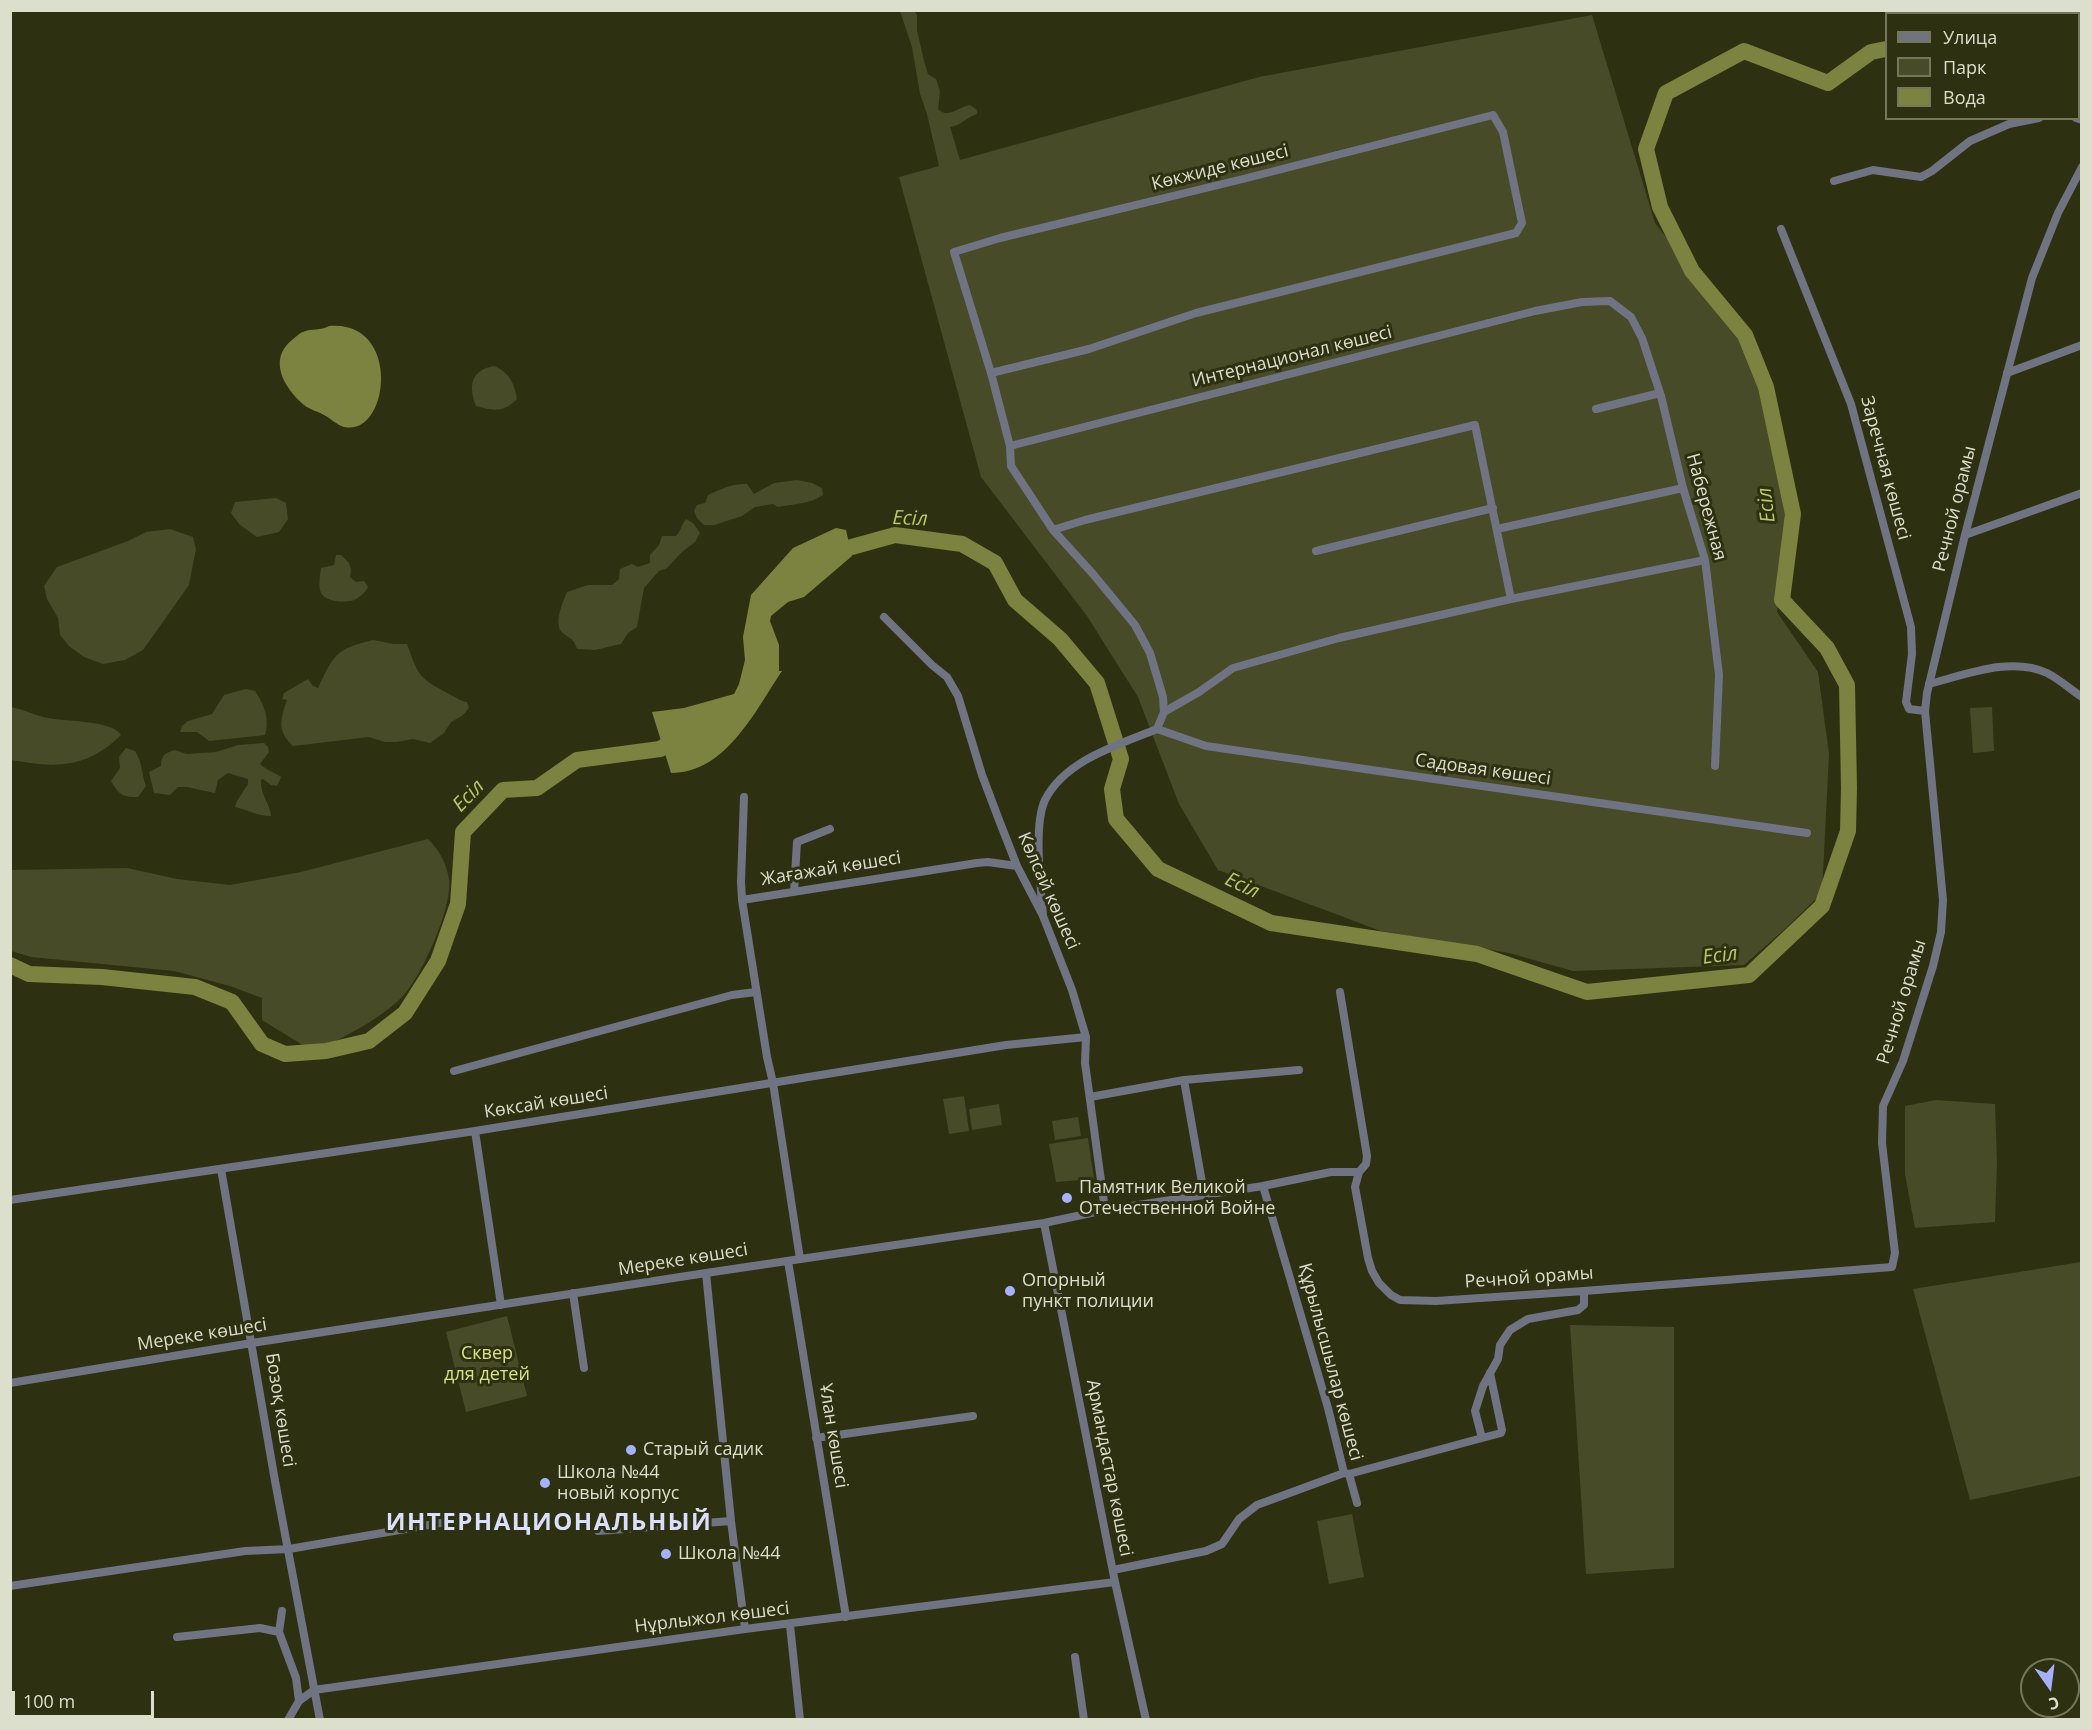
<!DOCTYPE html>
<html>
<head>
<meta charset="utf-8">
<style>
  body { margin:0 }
  #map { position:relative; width:2092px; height:1730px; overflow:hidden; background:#2e3111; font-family:"Open Sans",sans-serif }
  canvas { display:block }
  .frame { position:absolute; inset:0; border:12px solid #dddfcd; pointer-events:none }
  .legend { position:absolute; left:1885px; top:12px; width:195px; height:108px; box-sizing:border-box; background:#2e3111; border:2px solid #74775c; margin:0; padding:8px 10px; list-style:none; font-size:18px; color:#dddfcd }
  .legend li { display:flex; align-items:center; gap:12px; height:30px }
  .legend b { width:30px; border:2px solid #74775c }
  .north { position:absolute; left:2020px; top:1658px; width:60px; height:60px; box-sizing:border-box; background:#2e3111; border:2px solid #74775c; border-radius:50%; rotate:166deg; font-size:16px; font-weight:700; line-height:24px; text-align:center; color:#dddfcd }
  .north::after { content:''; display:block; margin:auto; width:21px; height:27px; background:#a6b1fc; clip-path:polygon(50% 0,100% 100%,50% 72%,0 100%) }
  .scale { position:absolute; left:12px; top:1691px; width:142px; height:27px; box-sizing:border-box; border:3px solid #dddfcd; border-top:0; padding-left:8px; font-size:18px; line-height:21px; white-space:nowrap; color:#dddfcd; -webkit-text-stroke:4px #2e3111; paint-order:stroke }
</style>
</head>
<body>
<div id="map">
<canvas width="2092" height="1730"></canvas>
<div class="frame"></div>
<ul class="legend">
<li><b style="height:8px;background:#707381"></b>Улица</li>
<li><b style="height:16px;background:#474b27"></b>Парк</li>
<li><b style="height:16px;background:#7c823f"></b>Вода</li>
</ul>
<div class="north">С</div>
<div class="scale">100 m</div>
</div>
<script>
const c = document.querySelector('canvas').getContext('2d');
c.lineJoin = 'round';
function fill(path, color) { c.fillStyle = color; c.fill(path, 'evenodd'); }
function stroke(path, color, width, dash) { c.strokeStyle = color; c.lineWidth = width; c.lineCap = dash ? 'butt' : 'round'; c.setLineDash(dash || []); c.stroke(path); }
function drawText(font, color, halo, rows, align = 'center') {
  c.font = font + ' "Open Sans",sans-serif'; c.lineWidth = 6; c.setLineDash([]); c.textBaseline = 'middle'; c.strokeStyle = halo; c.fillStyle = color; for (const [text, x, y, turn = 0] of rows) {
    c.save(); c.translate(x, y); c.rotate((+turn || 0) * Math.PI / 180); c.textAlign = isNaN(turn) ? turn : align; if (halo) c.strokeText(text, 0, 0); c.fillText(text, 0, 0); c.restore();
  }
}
const green = new Path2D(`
  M 900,11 L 914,11 L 917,15 L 917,30 L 924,61 L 928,74 L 936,79 L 940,91 L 938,109 C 948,119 958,107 970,105 L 977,110 L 977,114 C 966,117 961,126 950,127 L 960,160 L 1259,77 L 1592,15 L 1655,223 L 1763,361 L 1790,512 L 1777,612 L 1818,672 L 1829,754 L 1822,893 L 1786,928 L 1744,965 L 1573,971 L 1509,953 L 1381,931 L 1218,870 L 1179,804 L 1138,697 L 1087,616 L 981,477 L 899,177 L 939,166 L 927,114 L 920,94 L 912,47 Z
  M 494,366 C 510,373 514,383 517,399 C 503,413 494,411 476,406 C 468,386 471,370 494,366 Z
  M 797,480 L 812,483 L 822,488 L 823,495 C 810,504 793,504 778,507 L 773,504 L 755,507 L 742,516 L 714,525 L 704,525 L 697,518 L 694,511 L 697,505 L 705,503 L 708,495 C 721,489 733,483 747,484 L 754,494 L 774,483 Z
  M 276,498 L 286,503 L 288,519 L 279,532 L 257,537 L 240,525 L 231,513 L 235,502 Z
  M 686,519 L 693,523 L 700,533 L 695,542 L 682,552 L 667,568 L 659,571 L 644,588 L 637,627 L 628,633 L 621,644 L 595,650 L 577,649 C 573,636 568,639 561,631 C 554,622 563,601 567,592 L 588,585 L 612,585 L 619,579 L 620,569 L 632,564 L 638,567 L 650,563 L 650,555 L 659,545 L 662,536 L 676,536 C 681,531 682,523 686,519 Z
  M 170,529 L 193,537 L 196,549 L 189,585 L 143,650 L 125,660 L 103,664 L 84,657 L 69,646 L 60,635 L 58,618 L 47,599 L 44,586 L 57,567 L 128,541 L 146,532 Z
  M 336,555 L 341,555 L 349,563 L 351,570 L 350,577 L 356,582 L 364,581 L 368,587 C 366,592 359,598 354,600 C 346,603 325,602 321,593 C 318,586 320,576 321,568 L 334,565 Z
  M 373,640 L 394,644 L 407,644 C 419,677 418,677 449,694 C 456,697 459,701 467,702 L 469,708 L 462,716 L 451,722 L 444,733 L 430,743 L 413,739 L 397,742 L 385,742 L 369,737 L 293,746 C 277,731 280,720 287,700 L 282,699 L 284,693 L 308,679 L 313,686 L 318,688 C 334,654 336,649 373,640 Z
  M 246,689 L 255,691 C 264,704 270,720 265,735 L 209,741 L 197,732 L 180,732 L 182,726 L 188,721 L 212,714 L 224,695 Z
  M 11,707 C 22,709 32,714 43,717 C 61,722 111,719 121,735 C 87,769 54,768 11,760 Z
  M 1992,707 L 1994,751 L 1973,753 L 1970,708 Z
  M 264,743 L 268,747 L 269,752 L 260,764 C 266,770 274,772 281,777 L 277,786 L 271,785 L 263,779 L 261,780 C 260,795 270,803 271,816 C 261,817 245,809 235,807 L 237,801 L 248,784 L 248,779 L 228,773 L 218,780 L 215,793 L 187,787 L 178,787 L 170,795 L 154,793 L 149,772 L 161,766 C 161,755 165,753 175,750 L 187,754 L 216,752 L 238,745 Z
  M 126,748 L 135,751 C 143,763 141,773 146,786 L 138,797 C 121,797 120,795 111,781 L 120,768 L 119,757 Z
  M 428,839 C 439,850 446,862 449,879 C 453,906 422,976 403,996 C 380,1020 343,1037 314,1052 L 262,1020 L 262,998 L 230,986 L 174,971 L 31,957 L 11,951 L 11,870 L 127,868 L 177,879 L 230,885 L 301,872 Z
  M 964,1096 L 969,1131 L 949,1134 L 943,1099 Z
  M 1936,1100 L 1995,1104 L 1997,1163 L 1995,1222 L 1915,1228 L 1905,1174 L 1905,1106 Z
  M 999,1104 L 1002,1125 L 972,1130 L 969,1109 Z
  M 1078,1117 L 1081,1136 L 1055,1140 L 1052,1121 Z
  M 1088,1138 L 1094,1179 L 1056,1182 L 1049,1144 Z
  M 2081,1262 L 2081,1476 L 1970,1500 L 1913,1289 Z
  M 507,1316 L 527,1396 L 466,1412 L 446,1332 Z
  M 1570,1325 L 1674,1327 L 1674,1568 L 1586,1574 Z
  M 1352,1514 L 1364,1577 L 1329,1584 L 1317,1521 Z`);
const water = new Path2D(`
  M 329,326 C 402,319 390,437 344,427 C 337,425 330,418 324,415 C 318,411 310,410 304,405 C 285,389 267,360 292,340 C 295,338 299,333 303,332 C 312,328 321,331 329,326 Z
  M 836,528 L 846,530 L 852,556 L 804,597 L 788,602 L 771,616 L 770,621 L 779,645 L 779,671 L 782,671 C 755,711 726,773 671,773 L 652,712 L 684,708 L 734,694 L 739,684 L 745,660 L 743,637 L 751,595 L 793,548 Z`);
const river = new Path2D(`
  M 2057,14 L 2058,10
  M 830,553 L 895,535 L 962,544 L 995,563 L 1015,600 L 1060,639 L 1097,683 L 1121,759 L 1112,789 L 1116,819 L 1158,869 L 1271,923 L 1477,954 L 1587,992 L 1749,975 L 1822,906 L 1848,831 L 1849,788 L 1847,685 L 1827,648 L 1782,600 L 1793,514 L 1766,387 L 1745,335 L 1692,271 L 1660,207 L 1646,149 L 1666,93 L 1744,51 L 1828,83 L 1871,52 L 1886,49
  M 10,965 L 29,974 L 102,977 L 195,987 L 232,1002 L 262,1044 L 285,1054 L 326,1051 L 369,1041 L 405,1013 L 438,961 L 458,904 L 463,832 L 503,790 L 537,788 L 577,760 L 660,749 L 682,736`);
const street = new Path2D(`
  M 2076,118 L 2082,120
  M 1834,181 L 1873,170 L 1921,177 L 1932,171 L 1970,141 L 2009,124 L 2039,118
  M 1781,229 L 1851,404 L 1911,627 L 1912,654 L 1906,702 L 1909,709 L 1925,711
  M 991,373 L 1089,349 L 1196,313 L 1516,233 L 1522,223 L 1503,132 L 1493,115 L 1247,178 L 1000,238 L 954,252 L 991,373 L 1010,446 L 1011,466 L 1053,530 L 1093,574 L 1135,625 L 1150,653 L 1163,697 L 1164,712 L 1157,729 C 1118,745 1065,760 1045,800 C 1033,826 1041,886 1043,916
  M 2007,373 L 2082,345
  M 1596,409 L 1660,393
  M 1010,446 L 1535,311 L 1582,302 L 1610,301 L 1631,317 L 1642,338 L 1661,396 L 1683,488 L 1705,560 L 1719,675 L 1715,766
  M 1497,529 L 1683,488
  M 1053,530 L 1085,520 L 1475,425 L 1511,599
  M 1965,535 L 2082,493
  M 1316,551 L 1493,508
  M 884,617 L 932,665 L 947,677 L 958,696 L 982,775 L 999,820 L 1017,866 L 1043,916 L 1072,990 L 1086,1037 L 1085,1063 L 1105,1210
  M 1929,684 C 1965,675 2011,656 2047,673 C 2059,679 2070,689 2082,697
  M 1164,712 L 1199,692 L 1233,668 L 1339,638 L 1511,599 L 1705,560
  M 1157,729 L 1206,746 L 1807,833
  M 794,892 L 797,842 L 830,829
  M 742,900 L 741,882 L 744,797
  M 1340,992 L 1367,1156 L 1366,1164 L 1359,1172 L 1355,1187 L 1368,1258 L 1372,1271 L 1379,1283 L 1391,1295 L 1400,1300 L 1436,1301 L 1584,1291 L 1892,1267 L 1895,1253 L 1882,1143 L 1883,1106 L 1903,1061 L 1933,966 L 1941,932 L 1943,900 L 1925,711 L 1927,693 L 1965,535 L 2032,278 L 2058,213 L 2082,167
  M 454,1071 L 732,995 L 756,992
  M 1184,1080 L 1204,1194
  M 1090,1097 L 1184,1080 L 1299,1070
  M 475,1131 L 501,1305
  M 221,1169 L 275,1481 L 320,1720
  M 1263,1186 L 1328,1408 L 1344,1473
  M 10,1200 L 475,1131 L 1006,1045 L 1086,1037
  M 1044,1223 L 1115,1582 L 1146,1720
  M 800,1259 L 773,1083 L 767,1057 L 742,900 L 977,863 L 988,862 L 1017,866
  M 788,1261 L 846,1617
  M 706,1273 L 731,1521 L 745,1629
  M 573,1293 L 584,1368
  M 10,1383 L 252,1343 L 706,1273 L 1044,1223 L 1105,1210 L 1263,1186 L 1331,1172 L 1359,1172
  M 816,1438 L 973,1416
  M 1482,1438 L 1501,1433 L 1502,1430 L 1490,1373
  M 1349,1474 L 1357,1503
  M 598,1531 L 731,1521
  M 1113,1570 L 1206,1551 L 1222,1544 L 1239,1519 L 1257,1505 L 1344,1473 L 1349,1474 L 1482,1438 L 1475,1411 L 1483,1386 L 1498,1359 L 1500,1345 L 1510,1330 L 1528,1319 L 1578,1310 L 1584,1305 L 1584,1291
  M 10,1586 L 245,1551 L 289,1549 L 458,1520
  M 790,1625 L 800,1720
  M 279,1632 L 296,1678 L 299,1701
  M 177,1637 L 260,1628 L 279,1632 L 282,1611
  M 1075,1657 L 1084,1720
  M 288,1720 L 299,1701 L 314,1690 L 745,1629 L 1115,1582`);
const markers = [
  [1067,1198,6,"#a6b1fc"],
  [1010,1291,6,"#a6b1fc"],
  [631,1450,6,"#a6b1fc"],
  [545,1483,6,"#a6b1fc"],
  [666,1554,6,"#a6b1fc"]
];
const streetNames = [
  ["Көкжиде көшесі",1220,168,-14],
  ["Интернационал көшесі",1292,357,-14],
  ["Заречная көшесі",1885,468,75],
  ["Набережная",1706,507,75],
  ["Речной орамы",1955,509,-76],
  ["Садовая көшесі",1483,770,8],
  ["Жағажай көшесі",831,869,-9],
  ["Көлсай көшесі",1048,891,66],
  ["Речной орамы",1902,1002,-73],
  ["Көксай көшесі",546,1103,-9],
  ["Мереке көшесі",683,1260,-9],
  ["Речной орамы",1529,1278,-4],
  ["Мереке көшесі",202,1335,-9],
  ["Құрылысшылар көшесі",1330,1362,75],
  ["Бозоқ көшесі",280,1410,81],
  ["Ұлан көшесі",833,1436,81],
  ["Армандастар көшесі",1109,1468,79],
  ["Нұрлыжол көшесі",712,1618,-7]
];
const poiNames = [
  ["Памятник Великой",1079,1188],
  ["Отечественной Войне",1079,1209],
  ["Опорный",1022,1281],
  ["пункт полиции",1022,1302],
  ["Старый садик",643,1450],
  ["Школа №44",557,1473],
  ["новый корпус",557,1494],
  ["Школа №44",678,1554]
];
const parkNames = [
  ["Сквер",487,1354],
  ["для детей",487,1375]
];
const waterNames = [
  ["Есіл",1767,505,-97],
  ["Есіл",910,519,2],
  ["Есіл",469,796,-46],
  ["Есіл",1242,886,25],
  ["Есіл",1720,956,-7]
];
const districtNames = [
  ["ИНТЕРНАЦИОНАЛЬНЫЙ",549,1523]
];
fill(green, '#474b27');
fill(water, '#7c823f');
stroke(river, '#7c823f', 16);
stroke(street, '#707381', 8);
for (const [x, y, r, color] of markers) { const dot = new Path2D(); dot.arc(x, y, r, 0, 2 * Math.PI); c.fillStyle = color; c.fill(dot); stroke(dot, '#2e3111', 2); }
drawText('18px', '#dddfcd', '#2e3111', streetNames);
drawText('18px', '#dddfcd', '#2e3111', poiNames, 'left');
drawText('18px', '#d9e382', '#2e3111', parkNames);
drawText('italic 20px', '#bfc868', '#2e3111', waterNames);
c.letterSpacing = '1.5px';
drawText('bold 24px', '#dadffc', '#2e3111', districtNames);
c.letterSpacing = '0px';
</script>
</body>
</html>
